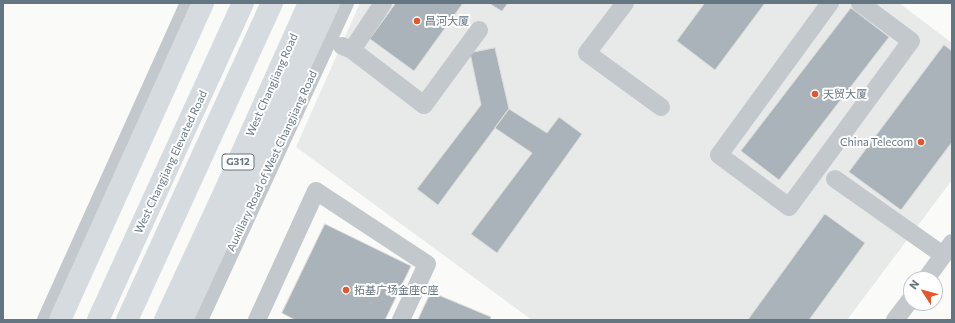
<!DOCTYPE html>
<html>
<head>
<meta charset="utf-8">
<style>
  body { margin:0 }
  #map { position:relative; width:955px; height:323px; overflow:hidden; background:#fafaf8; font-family:Commissioner,sans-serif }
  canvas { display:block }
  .frame { position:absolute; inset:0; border:4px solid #657683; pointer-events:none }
  .north { position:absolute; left:903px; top:271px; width:40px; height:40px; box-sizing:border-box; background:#fff; border:1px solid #c1c8cd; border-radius:50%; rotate:306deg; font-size:11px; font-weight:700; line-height:16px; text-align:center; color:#657683 }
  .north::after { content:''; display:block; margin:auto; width:14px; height:18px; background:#e4572e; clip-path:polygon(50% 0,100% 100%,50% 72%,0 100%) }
</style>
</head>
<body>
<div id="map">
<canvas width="955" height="323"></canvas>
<div class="frame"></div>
<div class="north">N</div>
</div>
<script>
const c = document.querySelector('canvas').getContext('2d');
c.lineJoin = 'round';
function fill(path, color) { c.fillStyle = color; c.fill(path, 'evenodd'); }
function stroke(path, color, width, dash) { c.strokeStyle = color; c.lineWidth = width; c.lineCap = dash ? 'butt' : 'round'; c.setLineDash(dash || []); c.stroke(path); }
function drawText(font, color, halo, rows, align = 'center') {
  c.font = font + ' Commissioner,"Noto Sans SC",sans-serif'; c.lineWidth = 4; c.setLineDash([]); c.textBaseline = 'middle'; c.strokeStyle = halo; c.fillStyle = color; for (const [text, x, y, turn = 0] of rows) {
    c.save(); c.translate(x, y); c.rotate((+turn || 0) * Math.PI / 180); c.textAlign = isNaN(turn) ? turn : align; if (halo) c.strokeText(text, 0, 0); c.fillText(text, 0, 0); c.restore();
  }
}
const built = new Path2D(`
  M 360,3 L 899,3 L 952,43 L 952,180 L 847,320 L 532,320 L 296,147 Z`);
const building = new Path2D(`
  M 396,3 L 463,3 L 414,71 L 370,39 Z
  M 489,3 L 508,3 L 502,11 Z
  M 705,3 L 765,3 L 715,70 L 677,41 Z
  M 851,8 L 889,37 L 779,180 L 741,151 Z
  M 944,45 L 952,51 L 952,142 L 901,210 L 849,172 Z
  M 495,48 L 509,109 L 438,205 L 417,189 L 481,105 L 470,53 Z
  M 509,109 L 547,133 L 559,117 L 582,134 L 497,253 L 471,234 L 532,153 L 495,128 Z
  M 825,214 L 865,243 L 809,320 L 748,320 Z
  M 325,224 L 411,266 L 385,320 L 295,320 L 282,313 Z
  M 431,292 L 491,317 L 490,320 L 418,320 Z`);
const minor = new Path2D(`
  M 625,3 L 587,53 L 661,107
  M 830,3 L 719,155 L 789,207 L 911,41 L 860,3
  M 342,46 L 352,50 L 383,3
  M 352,50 L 424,105 L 479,30
  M 835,179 L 943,255
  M 926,279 L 952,243
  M 46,320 L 189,3
  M 199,320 L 345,3
  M 257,320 L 316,191 L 427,264 L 401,320
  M 895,320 L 911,299`);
const highway = new Path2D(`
  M 60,320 L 203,3
  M 98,320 L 243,3
  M 127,320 L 272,3
  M 165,320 L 224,193 L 309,3
  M 182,320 L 329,3`);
const markers = [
  [417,21,4,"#e4572e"],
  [815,94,4,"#e4572e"],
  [921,142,4,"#e4572e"],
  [346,290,4,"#e4572e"]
];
const shields = [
  [238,162,32]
];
const shieldNames = [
  ["G312",238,162]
];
const poiNames = [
  ["昌河大厦",425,21],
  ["天贸大厦",823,94],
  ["China Telecom",913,142,"right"],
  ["拓基广场金座C座",354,290]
];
const streetNames = [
  ["West Changjiang Road",272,85,-66],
  ["Auxillary Road of West Changjiang Road",272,161,-65],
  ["West Changjiang Elevated Road",171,162,-65]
];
fill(built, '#e8e9e9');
fill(building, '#aab3b9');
stroke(building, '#dcdcda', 1);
stroke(minor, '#c3c8cc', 18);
stroke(highway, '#d6dbdf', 22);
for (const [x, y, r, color] of markers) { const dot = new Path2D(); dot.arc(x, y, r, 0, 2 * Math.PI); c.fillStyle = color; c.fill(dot); stroke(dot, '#fff', 1.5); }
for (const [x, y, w] of shields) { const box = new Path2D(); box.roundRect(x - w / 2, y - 8, w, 16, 3); c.fillStyle = '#fff'; c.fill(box); stroke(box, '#657683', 1); }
drawText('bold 10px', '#657683', null, shieldNames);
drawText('11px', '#657683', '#fff', poiNames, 'left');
drawText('11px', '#657683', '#fff', streetNames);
</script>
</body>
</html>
